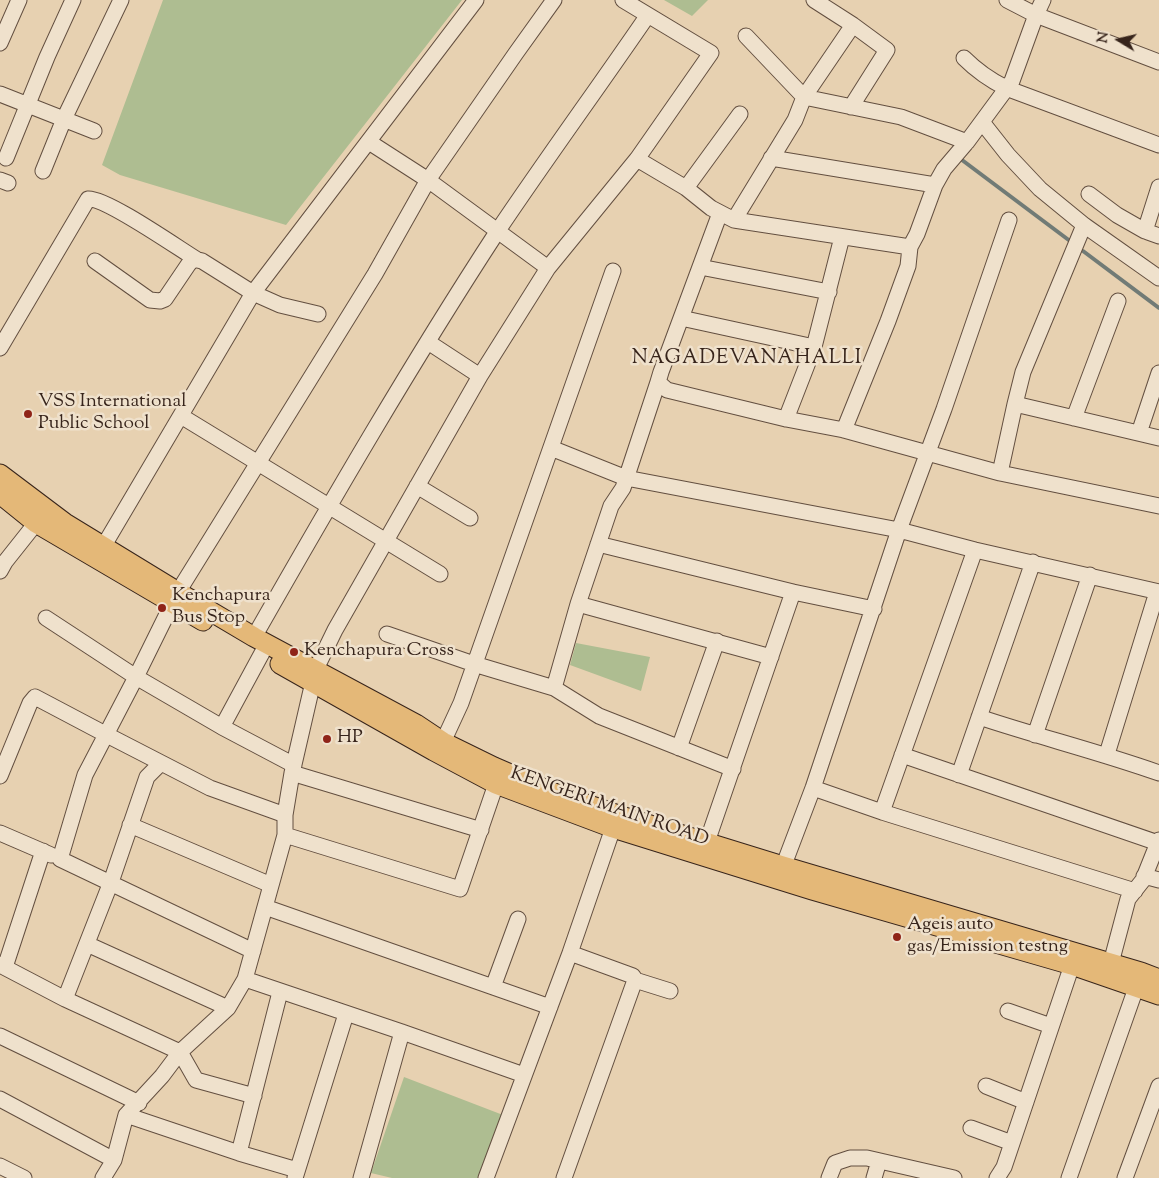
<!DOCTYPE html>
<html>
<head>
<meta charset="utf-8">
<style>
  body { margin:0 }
  #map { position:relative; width:1159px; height:1178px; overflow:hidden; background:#e7d1b1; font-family:"Sorts Mill Goudy",serif }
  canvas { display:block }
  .north { position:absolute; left:1094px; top:15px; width:50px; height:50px; -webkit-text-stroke:4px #efe1cc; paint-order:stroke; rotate:279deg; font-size:14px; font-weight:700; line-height:20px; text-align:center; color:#37241b }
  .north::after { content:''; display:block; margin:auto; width:18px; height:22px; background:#37241b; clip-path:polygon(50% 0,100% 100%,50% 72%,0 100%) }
</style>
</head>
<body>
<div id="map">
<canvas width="1159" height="1178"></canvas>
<div class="north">N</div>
</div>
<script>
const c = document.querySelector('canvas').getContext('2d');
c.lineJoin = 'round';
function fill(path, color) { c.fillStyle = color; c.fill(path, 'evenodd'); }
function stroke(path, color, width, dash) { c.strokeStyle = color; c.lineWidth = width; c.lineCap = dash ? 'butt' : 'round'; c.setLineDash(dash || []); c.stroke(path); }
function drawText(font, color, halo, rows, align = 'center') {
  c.font = font + ' "Sorts Mill Goudy",serif'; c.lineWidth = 5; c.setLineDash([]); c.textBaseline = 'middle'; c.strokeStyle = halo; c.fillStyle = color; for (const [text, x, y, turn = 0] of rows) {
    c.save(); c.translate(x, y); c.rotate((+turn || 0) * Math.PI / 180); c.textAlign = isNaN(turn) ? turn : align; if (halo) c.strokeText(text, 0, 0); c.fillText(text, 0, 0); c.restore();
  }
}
const green = new Path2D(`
  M 163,0 L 462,0 L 286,225 L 120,175 L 102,165 Z
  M 664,0 L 708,0 L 692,16 Z
  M 576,643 L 650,657 L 641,691 L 570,665 Z
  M 404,1077 L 503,1115 L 479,1178 L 392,1178 L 371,1173 Z`);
const stream = new Path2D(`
  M 962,160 L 1070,241
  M 1083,251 L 1159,308`);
const minor = new Path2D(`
  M 814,0 L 853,25 L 887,50 L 851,107
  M 1007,0 L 1036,15 L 1159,62
  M 746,36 L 804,97 L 901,117 L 967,142
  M 0,43 L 19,0
  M 964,58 C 977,71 990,80 1006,88 L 1159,145
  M 0,94 L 94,131
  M 982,122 L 1008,155 L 1040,189 L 1084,225 L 1159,278
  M 369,142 L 428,180 L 548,268
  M 6,158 L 47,57 L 73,0
  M 771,158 L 935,185
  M 637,159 L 686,188 L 711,208 L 734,220 L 910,247 L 917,234 L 935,185 L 944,169 L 967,142 L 1012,81 L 1036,15 L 1043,0
  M 43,171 L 64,119 L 121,0
  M 0,180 L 8,183
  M 1159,187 L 1145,231 L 1159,236
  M 686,188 L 740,114
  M 1089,194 L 1117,215 L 1145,231
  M 720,213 L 661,372 L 658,382 L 667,390 L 786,419 L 844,430 L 1000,473 L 1159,506
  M 734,220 L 795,120 L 804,97 L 853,25
  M 95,261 L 150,300 L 160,301 L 165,299 L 188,265 C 192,260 195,259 202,261 L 253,293 L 280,305 L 318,314
  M 700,267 L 829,292
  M 681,318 L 814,347
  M 428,342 L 480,376
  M 0,348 L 88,199 C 105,197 178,248 196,259
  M 1015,404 L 1159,438
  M 181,416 L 440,574
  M 1074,418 L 1118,301
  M 786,419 L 814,347 L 842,237
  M 844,430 L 888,321 L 908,266 L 910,247
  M 1139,433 L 1159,373
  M 551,448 L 626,478 L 899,530 L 975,550 L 1159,592
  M 1000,473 L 1015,404 L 1023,372 L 1084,225
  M 417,486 L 470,518
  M 598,544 L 793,592
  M 103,547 L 253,293 L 476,0
  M 0,571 L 5,562 L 36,523
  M 178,592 L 375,274 L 428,180 L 516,53 L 554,0
  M 172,604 L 136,677 L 85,775 L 60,859 L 253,951
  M 578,604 L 771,657
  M 46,618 L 136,677 L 222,727 L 294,765
  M 387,634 L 474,664 L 554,688 L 599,716 L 733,769
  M 254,637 C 332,500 411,364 497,232 C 546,159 598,88 648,15
  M 554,688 L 578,604 L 611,506 L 623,488 L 658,382
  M 979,717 C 1039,737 1100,752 1159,773
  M 222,727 L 262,653
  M 1035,735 L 1090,575
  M 443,742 L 461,703 L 613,271
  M 679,748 L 717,641
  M 1107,754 L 1157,592
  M 902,755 L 1158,843
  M 292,773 L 481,830
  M 959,775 L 1033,562
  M 0,776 L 30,703 L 35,697 L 107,735 L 210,788 L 285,815
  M 813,788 L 882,812 L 1135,891
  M 882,812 L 975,550
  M 130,825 L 271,885
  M 0,833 L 51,855
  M 285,835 L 460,889 L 496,784
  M 707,842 L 793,592 L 874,609
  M 780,875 L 813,788 L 899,530 L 944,409 L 1009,220
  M 1144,876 L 1159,880
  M 265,907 L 550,1007
  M 87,944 L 228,1008
  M 1111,963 L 1128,899 L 1143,880 L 1159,840
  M 0,965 L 65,999 L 180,1052 L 196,1080 L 254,1096
  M 5,967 L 43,851
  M 245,979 L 402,1032 L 524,1075
  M 635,980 L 670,991
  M 493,987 L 518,919
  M 65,999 L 111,882 L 147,777 L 161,763
  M 1008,1011 L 1051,1026
  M 0,1036 L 139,1103
  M 986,1086 L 1026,1102
  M 0,1099 L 114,1160
  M 126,1115 L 239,1153 L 297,1170
  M 971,1128 L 1012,1143
  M 239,1153 L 280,992
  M 0,1166 L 24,1178
  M 103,1178 L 114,1160 L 126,1115 L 162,1076 L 180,1052 L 228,1008 L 245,979 L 285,835 L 285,815 L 292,773 L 316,669 L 335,630 L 480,376 L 548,268 L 637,159 L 711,53 L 623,0
  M 295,1178 L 346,1014
  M 361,1178 L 402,1032
  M 486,1178 L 570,953 L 613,828
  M 564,1178 L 635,980 L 633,976 L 570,953
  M 829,1178 L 835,1163 L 850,1158 L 867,1158 L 954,1178
  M 874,1178 L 879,1161
  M 997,1178 L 1004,1167 L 1072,965
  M 1069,1178 L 1136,988
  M 1125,1178 L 1159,1086`);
const major = new Path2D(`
  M 0,474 L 65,523 L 178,592 L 254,637 L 416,724 L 443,742 L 494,767 L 554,793 L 618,815 L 783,866 L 1141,972 L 1159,979
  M 0,494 L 36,523 L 203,621
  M 280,664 L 434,751 L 496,784 L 613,828 L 812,890 L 1072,965 L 1159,995`);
const markers = [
  [28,414,5,"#8f2418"],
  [162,608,5,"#8f2418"],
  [294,652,5,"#8f2418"],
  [327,739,5,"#8f2418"],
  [897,937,5,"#8f2418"]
];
const poiNames = [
  ["VSS International",38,403],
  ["Public School",38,425],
  ["Kenchapura",172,597],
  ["Bus Stop",172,619],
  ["Kenchapura Cross",304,652],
  ["HP",337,739],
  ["Ageis auto",907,926],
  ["gas/Emission testng",907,948]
];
const streetNames = [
  ["KENGERI MAIN ROAD",609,808,19]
];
const neighbourhoodNames = [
  ["NAGADEVANAHALLI",747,360]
];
fill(green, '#aebd91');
stroke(stream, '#717b76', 4);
stroke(minor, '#634f40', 17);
stroke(major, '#37241b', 21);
stroke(minor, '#efe1cc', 15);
stroke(major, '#e4b878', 19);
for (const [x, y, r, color] of markers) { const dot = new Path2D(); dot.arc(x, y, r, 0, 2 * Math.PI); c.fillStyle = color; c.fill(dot); stroke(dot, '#efe1cc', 2); }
drawText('19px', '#37241b', '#efe1cc', poiNames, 'left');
drawText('19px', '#37241b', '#efe1cc', streetNames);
c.letterSpacing = '1px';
drawText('20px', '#37241b', '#efe1cc', neighbourhoodNames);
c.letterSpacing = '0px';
</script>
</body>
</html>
